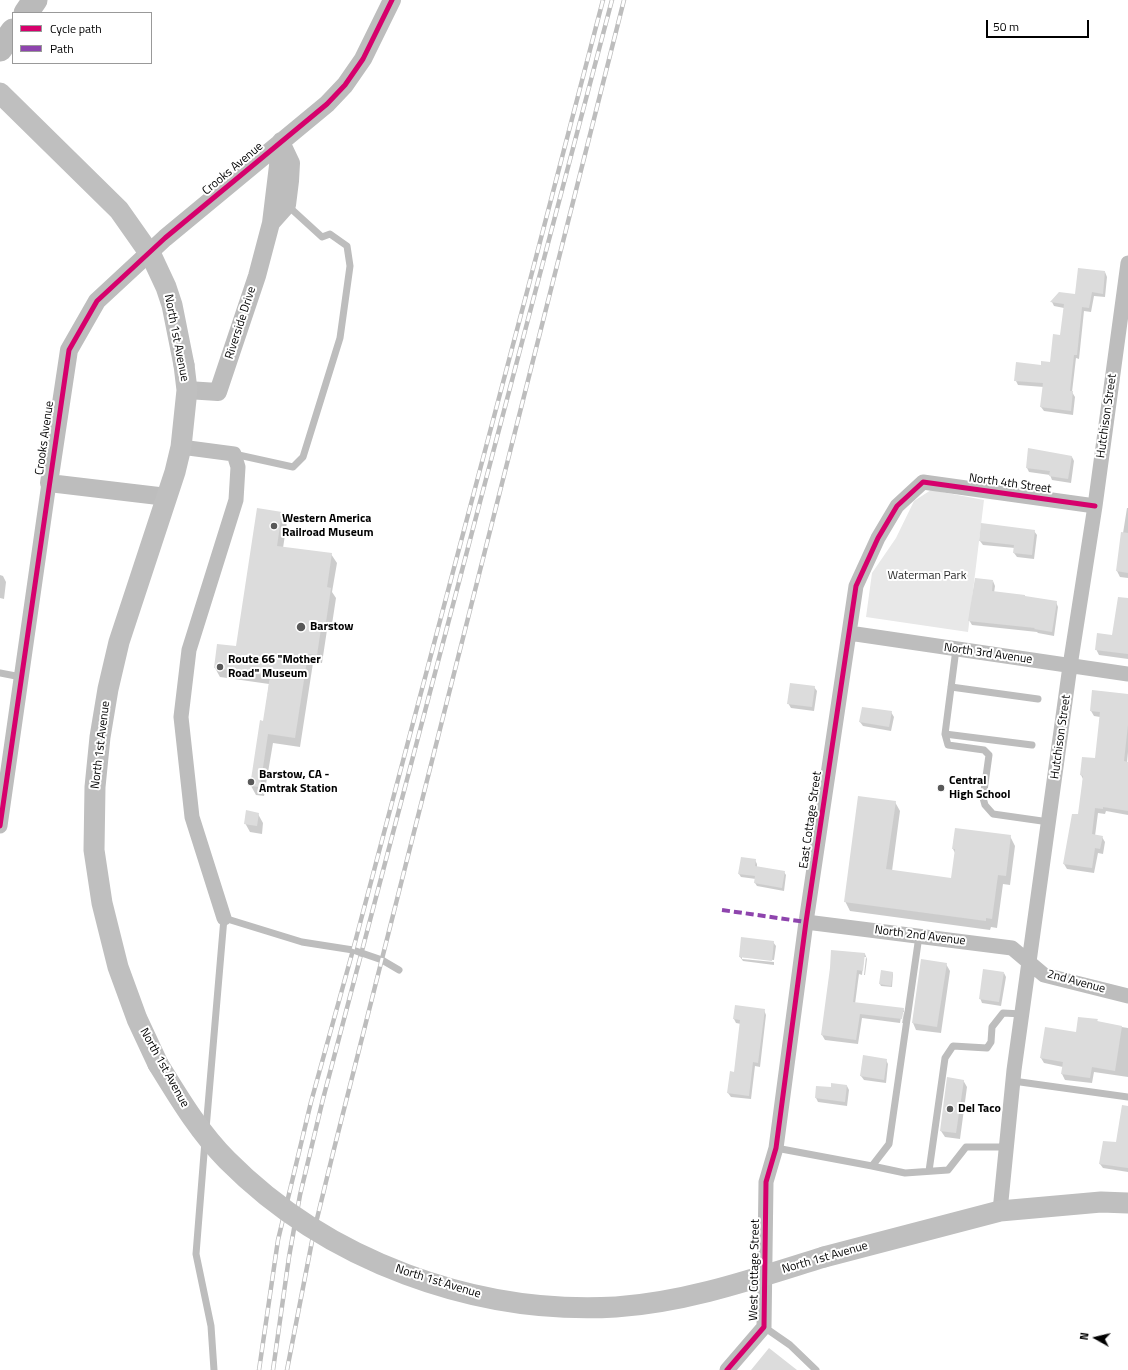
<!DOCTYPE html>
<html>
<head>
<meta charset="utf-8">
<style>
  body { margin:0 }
  #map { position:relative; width:1128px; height:1370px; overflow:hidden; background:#fff; font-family:"Titillium Web",sans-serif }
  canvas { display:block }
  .legend { position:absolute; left:12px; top:12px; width:140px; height:52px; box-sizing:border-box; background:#fff; border:1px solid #999; margin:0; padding:5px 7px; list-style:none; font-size:12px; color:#000 }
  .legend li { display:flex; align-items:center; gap:8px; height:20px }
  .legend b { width:20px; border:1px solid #999 }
  .north { position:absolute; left:1076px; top:1318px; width:40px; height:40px; -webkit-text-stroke:3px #fff; paint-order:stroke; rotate:278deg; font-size:11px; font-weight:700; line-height:16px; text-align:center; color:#000 }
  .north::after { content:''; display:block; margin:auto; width:14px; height:18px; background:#000; clip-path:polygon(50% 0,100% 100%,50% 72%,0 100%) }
  .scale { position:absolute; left:986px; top:20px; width:103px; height:18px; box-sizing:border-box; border:2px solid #000; border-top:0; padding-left:5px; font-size:12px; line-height:14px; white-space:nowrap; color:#000; -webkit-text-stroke:3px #fff; paint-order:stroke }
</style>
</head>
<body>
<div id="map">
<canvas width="1128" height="1370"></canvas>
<ul class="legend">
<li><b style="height:5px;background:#d6006c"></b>Cycle path</li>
<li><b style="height:5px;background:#8e44ad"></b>Path</li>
</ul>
<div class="north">N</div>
<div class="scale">50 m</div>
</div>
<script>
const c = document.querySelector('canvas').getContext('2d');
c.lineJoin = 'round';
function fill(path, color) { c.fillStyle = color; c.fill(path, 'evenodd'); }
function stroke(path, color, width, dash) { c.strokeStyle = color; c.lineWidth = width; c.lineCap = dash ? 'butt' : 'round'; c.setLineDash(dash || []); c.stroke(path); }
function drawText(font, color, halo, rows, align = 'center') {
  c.font = font + ' "Titillium Web",sans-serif'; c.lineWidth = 4; c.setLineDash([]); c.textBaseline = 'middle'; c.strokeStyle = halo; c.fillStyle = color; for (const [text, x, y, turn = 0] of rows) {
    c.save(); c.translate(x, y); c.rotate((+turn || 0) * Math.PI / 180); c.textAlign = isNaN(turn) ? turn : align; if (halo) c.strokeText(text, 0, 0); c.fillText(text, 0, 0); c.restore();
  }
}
const green = new Path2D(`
  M 931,490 L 984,500 L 968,632 L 866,617 L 872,573 L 896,538 L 914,501 Z`);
const shadow = new Path2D(`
  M 1105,272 L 1107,277 L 1105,297 L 1094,296 L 1091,312 L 1084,311 L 1079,359 L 1076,358 L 1072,392 L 1075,397 L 1073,415 L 1044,411 L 1041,407 L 1044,387 L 1018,385 L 1016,381 L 1041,366 L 1051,364 L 1061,336 L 1064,308 L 1054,306 L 1052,302 L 1060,293 L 1076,295 Z
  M 1072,457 L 1074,461 L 1071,483 L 1052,480 L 1050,475 L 1029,472 L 1027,468 Z
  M 1127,508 L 1128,508 L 1128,578 L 1120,577 L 1117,571 Z
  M 282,513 L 287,522 L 283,548 L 331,554 L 337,563 L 332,592 L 336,598 L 331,631 L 327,630 L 322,663 L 313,663 L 300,747 L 273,743 L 264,796 L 256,795 L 251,786 L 264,722 L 269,684 L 220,677 L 215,668 L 237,647 Z
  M 1034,531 L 1037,535 L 1034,559 L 1017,557 L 1014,553 L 1015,548 L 983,545 L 980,541 Z
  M 0,575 L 3,576 L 6,582 L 4,599 L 0,598 Z
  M 993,581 L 995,586 L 994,593 L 1056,602 L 1058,607 L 1054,636 L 1038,633 L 1037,632 L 972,625 L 969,620 Z
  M 1128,599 L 1128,659 L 1099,655 L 1096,649 L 1113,636 Z
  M 814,687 L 817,691 L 814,711 L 791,708 L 788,703 Z
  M 1128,695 L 1128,752 L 1127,763 L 1128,763 L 1128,815 L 1106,811 L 1105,814 L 1098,813 L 1095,836 L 1102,837 L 1105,842 L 1103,854 L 1098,853 L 1094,873 L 1067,869 L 1064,864 L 1079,816 L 1083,779 L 1081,775 L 1096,759 L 1100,717 L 1094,716 L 1091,711 Z
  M 891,712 L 894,717 L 891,731 L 863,726 L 860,722 Z
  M 895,802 L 900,811 L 892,871 L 952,879 L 955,853 L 953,849 L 1010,836 L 1015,846 L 1010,885 L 1003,884 L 997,928 L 991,927 L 990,930 L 850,911 L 845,901 Z
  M 258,814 L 263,823 L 262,834 L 250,832 L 245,823 Z
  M 755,860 L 757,864 L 757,867 L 784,872 L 786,875 L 784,891 L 757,886 L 755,883 L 756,879 L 741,877 L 739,874 Z
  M 773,942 L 776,946 L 774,960 L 742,957 L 742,959 L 774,962 L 774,965 L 743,961 L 740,957 Z
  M 832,951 L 865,954 L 867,959 L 865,975 L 864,975 L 866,957 L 864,957 L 862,975 L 859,974 L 855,1004 L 903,1009 L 905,1013 L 904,1023 L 902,1023 L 904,1012 L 902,1012 L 900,1023 L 862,1018 L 858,1044 L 825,1040 L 822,1035 L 831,968 Z
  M 946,964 L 950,971 L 941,1033 L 916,1030 L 913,1023 Z
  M 892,972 L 893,974 L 892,987 L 881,986 L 880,984 Z
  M 1004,973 L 1006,977 L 1001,1006 L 982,1003 L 980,998 Z
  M 764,1010 L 766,1015 L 760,1067 L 755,1066 L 751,1099 L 731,1097 L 728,1093 L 735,1073 L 741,1024 L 736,1023 L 734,1019 Z
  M 1097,1020 L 1098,1023 L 1128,1028 L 1128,1077 L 1094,1072 L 1092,1083 L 1065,1080 L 1062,1074 L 1063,1067 L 1044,1063 L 1041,1058 Z
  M 886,1060 L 888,1064 L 886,1083 L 864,1080 L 861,1076 Z
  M 963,1080 L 967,1087 L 960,1139 L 945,1137 L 941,1131 Z
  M 847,1086 L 849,1090 L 847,1106 L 818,1102 L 816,1098 L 832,1088 Z
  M 1128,1109 L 1128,1172 L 1103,1168 L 1100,1164 L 1117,1144 Z`);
const river = new Path2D(`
  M 26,13 L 35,0
  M 0,49 L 13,31`);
const building = new Path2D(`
  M 1078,268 L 1105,271 L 1103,294 L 1092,292 L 1089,308 L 1082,307 L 1077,355 L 1074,355 L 1070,391 L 1073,391 L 1071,411 L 1040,407 L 1043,383 L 1014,381 L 1016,362 L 1041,365 L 1041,361 L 1050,362 L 1053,334 L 1060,335 L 1064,304 L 1050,302 L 1059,292 L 1075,294 Z
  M 1028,448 L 1072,456 L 1068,479 L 1049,476 L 1050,471 L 1026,468 Z
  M 257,508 L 282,512 L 277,546 L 332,553 L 327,587 L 331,588 L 326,622 L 322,622 L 317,655 L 308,654 L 295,738 L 268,734 L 260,787 L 250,786 L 260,720 L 263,721 L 270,676 L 214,668 L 217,644 L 236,646 Z
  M 981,523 L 1035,530 L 1032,555 L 1013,553 L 1014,545 L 979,541 Z
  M 1121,532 L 1128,533 L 1128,573 L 1116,571 Z
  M 975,578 L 993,580 L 992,591 L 1025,595 L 1025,596 L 1057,601 L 1052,632 L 1034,629 L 1035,628 L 968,621 Z
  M 1118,597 L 1128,598 L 1128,654 L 1095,650 L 1097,633 L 1112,635 Z
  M 790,683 L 815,686 L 812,707 L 787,704 Z
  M 1092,690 L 1128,694 L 1128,725 L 1124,761 L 1128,762 L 1128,811 L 1103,807 L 1103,809 L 1095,808 L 1092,834 L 1103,836 L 1100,849 L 1095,848 L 1092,868 L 1063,864 L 1072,814 L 1078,814 L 1083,776 L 1080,775 L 1082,757 L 1095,758 L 1100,712 L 1090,711 Z
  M 862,707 L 892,711 L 889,727 L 859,722 Z
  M 858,796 L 896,801 L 886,869 L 951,878 L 955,849 L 952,849 L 955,828 L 1011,835 L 1006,876 L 998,875 L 992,919 L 986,918 L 986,921 L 844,902 Z
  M 246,810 L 259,813 L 257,826 L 244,824 Z
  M 741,857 L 756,859 L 755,866 L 785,871 L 782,888 L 754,883 L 755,876 L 738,874 Z
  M 741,937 L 774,941 L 772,961 L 739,957 Z
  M 831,950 L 865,953 L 863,971 L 857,970 L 853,1002 L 904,1008 L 902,1019 L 860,1014 L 856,1040 L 821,1035 L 830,968 Z
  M 921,959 L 947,963 L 937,1027 L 912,1023 Z
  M 983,969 L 1004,972 L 999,1002 L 979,999 Z
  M 881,970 L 893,972 L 891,986 L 879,984 Z
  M 735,1005 L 765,1009 L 758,1063 L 753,1062 L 749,1096 L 727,1093 L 730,1071 L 734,1072 L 740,1020 L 733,1019 Z
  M 1078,1017 L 1098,1019 L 1097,1021 L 1122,1026 L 1115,1071 L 1092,1067 L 1090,1078 L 1061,1074 L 1063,1062 L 1040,1058 L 1045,1027 L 1076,1032 Z
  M 863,1055 L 887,1059 L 884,1080 L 860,1076 Z
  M 947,1077 L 964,1080 L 956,1133 L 940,1131 Z
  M 831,1083 L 847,1085 L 845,1102 L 815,1098 L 816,1086 L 831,1087 Z
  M 1122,1105 L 1128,1106 L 1128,1168 L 1099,1164 L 1103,1141 L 1116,1142 Z
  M 769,1348 L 797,1370 L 751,1370 Z`);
const service = new Path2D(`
  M 234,454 L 293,467 L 303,457 L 340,338 L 350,266 L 347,246 L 330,234 L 322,237 L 287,205
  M 956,649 L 945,734 L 948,745 L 984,750 L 989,755 L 983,798 L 985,805 L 993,814 L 1049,822
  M 0,673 L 21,677
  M 951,687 L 1038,699
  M 945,734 L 1032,745
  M 1013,1081 L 1128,1097
  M 206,1129 L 224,918 L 302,942 L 353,950 L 382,960 L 399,970
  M 205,1141 L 196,1254 L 211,1326 L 214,1370
  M 776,1148 L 872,1166 L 889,1144 L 919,936
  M 872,1166 L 905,1173 L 948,1170 L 966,1147 L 1006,1147
  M 929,1171 L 945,1058 L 953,1046 L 987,1048 L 991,1042 L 992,1027 L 1003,1013 L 1022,1014
  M 764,1327 L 790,1345 L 816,1370`);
const minor = new Path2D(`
  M 181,447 L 234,454 L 238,467 L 236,500 L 189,650 L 181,717 L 192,817 L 224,918
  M 849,633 L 1128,674
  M 0,826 L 49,483
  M 806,922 L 1012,948 L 1044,975 L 1128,996
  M 1000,1211 L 1014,1070 L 1070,666 L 1095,506 L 1128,263
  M 727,1370 L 764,1327 L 766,1182 L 776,1148 L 806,922 L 856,586 L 878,538 L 897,506 L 923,482 L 1095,506`);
const tertiary = new Path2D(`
  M 271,223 L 287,205 L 290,181 L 291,163 L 282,144
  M 187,390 L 218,392 L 257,276 L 271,223 L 281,141
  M 167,497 L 49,483 L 69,350 L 97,301 L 165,238 L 327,104 L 345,85 L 363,59 L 392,0`);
const secondary = new Path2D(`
  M 158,1064 L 137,1019 L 118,967 L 102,903 L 94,850 L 95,787 L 100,737 L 108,689 L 119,642 L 175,472 L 181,447 L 187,390 L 184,365
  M 824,1257 L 1000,1211 L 1101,1202 L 1128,1203`);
const rail = new Path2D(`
  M 259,1370 L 278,1240 L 311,1102 L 353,950 L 528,288 L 603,0
  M 273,1370 L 289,1257 L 300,1195 L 323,1099 L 612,0
  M 287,1370 L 314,1231 L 333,1153 L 624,0`);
const secondaryBridge = new Path2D(`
  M 0,93 L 119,210 L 138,237 L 152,257 L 166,287 L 172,305 L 184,365
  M 158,1064 C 179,1098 199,1132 227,1160 C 327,1261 475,1315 616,1307 C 688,1302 756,1278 824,1257`);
const quiet = new Path2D(`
  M 722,910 L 806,922`);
const cycleway = new Path2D(`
  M 0,826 L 69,350 L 97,301 L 165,238 L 327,104 L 345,85 L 363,59 L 392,0
  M 727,1370 L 764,1327 L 766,1182 L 776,1148 L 806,922 L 856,586 L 878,538 L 897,506 L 923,482 L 1095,506`);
const markers = [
  [274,526,4,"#595959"],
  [301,627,5,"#595959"],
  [220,667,4,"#595959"],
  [251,782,4,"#595959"],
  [941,788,4,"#595959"],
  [950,1109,4,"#595959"]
];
const streetNames = [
  ["Crooks Avenue",233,169,-40],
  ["Riverside Drive",241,323,-72],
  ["North 1st Avenue",176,338,79],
  ["Hutchison Street",1107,416,-82],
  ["Crooks Avenue",45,438,-82],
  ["North 4th Street",1010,484,8],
  ["North 3rd Avenue",988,654,8],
  ["Hutchison Street",1061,737,-82],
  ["North 1st Avenue",101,745,-83],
  ["East Cottage Street",811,820,-82],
  ["North 2nd Avenue",920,936,7],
  ["2nd Avenue",1076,982,15],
  ["North 1st Avenue",164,1068,61],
  ["North 1st Avenue",825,1258,-16],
  ["West Cottage Street",755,1270,-89],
  ["North 1st Avenue",438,1282,17]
];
const poiNames = [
  ["Western America",282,519],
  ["Railroad Museum",282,533],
  ["Barstow",310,627],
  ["Route 66 \"Mother",228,660],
  ["Road\" Museum",228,674],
  ["Barstow, CA -",259,775],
  ["Amtrak Station",259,789],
  ["Central",949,781],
  ["High School",949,795],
  ["Del Taco",958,1109]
];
const parkNames = [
  ["Waterman Park",927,576]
];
fill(green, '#e8e8e8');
fill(shadow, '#0003');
stroke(river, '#bababa', 25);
fill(building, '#dcdcdc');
stroke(service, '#bdbdbd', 7);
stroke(minor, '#bdbdbd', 15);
stroke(tertiary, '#bdbdbd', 18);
stroke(secondary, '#bfbfbf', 21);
stroke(rail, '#bdbdbd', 4.5);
stroke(rail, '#fff', 3, [9]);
stroke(secondaryBridge, '#bfbfbf', 21);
stroke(quiet, '#8e44ad', 4, [8, 4]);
stroke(cycleway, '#d6006c', 5);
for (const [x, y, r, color] of markers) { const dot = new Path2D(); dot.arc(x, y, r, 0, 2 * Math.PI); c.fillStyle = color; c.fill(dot); stroke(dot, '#fff', 1.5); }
drawText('12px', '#000', '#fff', streetNames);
drawText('bold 12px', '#000', '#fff', poiNames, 'left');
drawText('12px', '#2d2d2d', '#fff', parkNames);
</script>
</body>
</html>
